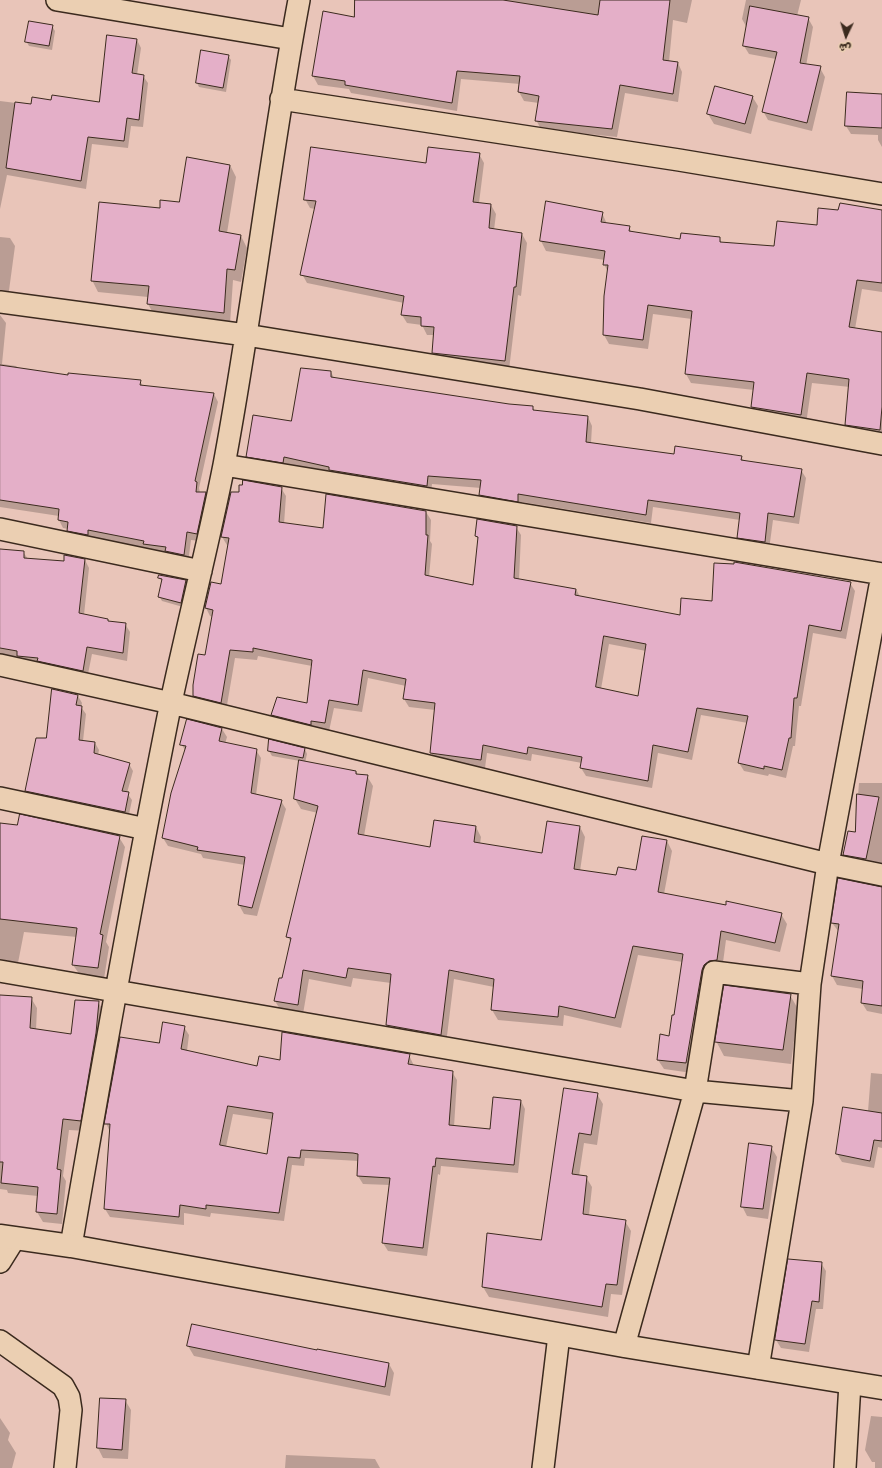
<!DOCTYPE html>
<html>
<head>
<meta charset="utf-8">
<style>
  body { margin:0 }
  #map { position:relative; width:882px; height:1468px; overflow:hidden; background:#e9c5b9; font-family:Caveat,"Playpen Sans Arabic",sans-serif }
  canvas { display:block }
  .north { position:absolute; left:826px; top:16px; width:40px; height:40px; -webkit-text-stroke:3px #ebcfb2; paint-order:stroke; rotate:184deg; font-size:11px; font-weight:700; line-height:16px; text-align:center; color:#3b2a1e }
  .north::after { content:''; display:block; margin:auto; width:14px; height:18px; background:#3b2a1e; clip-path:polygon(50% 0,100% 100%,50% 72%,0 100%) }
</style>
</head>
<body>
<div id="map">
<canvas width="882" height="1468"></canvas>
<div class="north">ش</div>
</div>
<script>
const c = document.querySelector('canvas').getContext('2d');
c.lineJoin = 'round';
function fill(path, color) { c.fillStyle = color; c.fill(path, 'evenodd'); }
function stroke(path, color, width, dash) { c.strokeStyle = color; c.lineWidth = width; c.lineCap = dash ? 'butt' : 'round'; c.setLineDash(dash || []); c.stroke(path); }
const shadow = new Path2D(`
  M 356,0 L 692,0 L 687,23 L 673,20 L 669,62 L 678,63 L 682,72 L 678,102 L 625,93 L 617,137 L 541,129 L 536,120 L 539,103 L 524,101 L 519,92 L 520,84 L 461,79 L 457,111 L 351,93 L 349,89 L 318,85 L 313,76 L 355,18 Z
  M 746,0 L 801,0 L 797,16 L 808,18 L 813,27 L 806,66 L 820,68 L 825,77 L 812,131 L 768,120 L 763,111 L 776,59 L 749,54 L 744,46 L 747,28 L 742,19 Z
  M 52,26 L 55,31 L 52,50 L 29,46 L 26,41 Z
  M 137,40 L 141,48 L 137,75 L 143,76 L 148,83 L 143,127 L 131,126 L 128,148 L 92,144 L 86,189 L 7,175 L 0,209 L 0,101 L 32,105 L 52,101 L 100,103 Z
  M 228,56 L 231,60 L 226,92 L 199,87 L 197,83 Z
  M 882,95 L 882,147 L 878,140 L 878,135 L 851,134 L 846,126 Z
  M 752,96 L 758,106 L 751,134 L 714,124 L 708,114 Z
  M 479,154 L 484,163 L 479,203 L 491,205 L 496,214 L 494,230 L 522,234 L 527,243 L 521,296 L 518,295 L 509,370 L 439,361 L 433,352 L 435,335 L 427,335 L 422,325 L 407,323 L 402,315 L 404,303 L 307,283 L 302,274 L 315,209 L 310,208 L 305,199 L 426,164 Z
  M 230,165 L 236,177 L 227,233 L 241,236 L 247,248 L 241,282 L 233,280 L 230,324 L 154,315 L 148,304 L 148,297 L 98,292 L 92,280 L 161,209 L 180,203 Z
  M 882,211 L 882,292 L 862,289 L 855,329 L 882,333 L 882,438 L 852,434 L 846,425 L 850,387 L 812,383 L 806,424 L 757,417 L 752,407 L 754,390 L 691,383 L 686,374 L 692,319 L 653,314 L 648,349 L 609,344 L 604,335 L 608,272 L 604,264 L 605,260 L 546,251 L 541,241 L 602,213 L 607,224 L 629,227 L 632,233 L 681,240 L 719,238 L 722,243 L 775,247 L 818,226 L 839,212 Z
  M 0,237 L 10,238 L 15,246 L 8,298 L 0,299 Z
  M 0,315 L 6,323 L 2,364 L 16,366 L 18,368 L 69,376 L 140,381 L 143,386 L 214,394 L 218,402 L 199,488 L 200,493 L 206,493 L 210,501 L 201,541 L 191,540 L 188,563 L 149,551 L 147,548 L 93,538 L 73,538 L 68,529 L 63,528 L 59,520 L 59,516 L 0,507 Z
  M 331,372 L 334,378 L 509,405 L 532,407 L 535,411 L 588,417 L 592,426 L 591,443 L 675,455 L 741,457 L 744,461 L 801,470 L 806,478 L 799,524 L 773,520 L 769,550 L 742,546 L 738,538 L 740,520 L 653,507 L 651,523 L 522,502 L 522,509 L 485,503 L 481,495 L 481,488 L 432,484 L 431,494 L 288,465 L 287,470 L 252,464 L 248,456 L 291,422 Z
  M 281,488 L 286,496 L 284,524 L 324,529 L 426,512 L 431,520 L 430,541 L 432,544 L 429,577 L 474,586 L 479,541 L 476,536 L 516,527 L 521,535 L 519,580 L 576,589 L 580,597 L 681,616 L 713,602 L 850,583 L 855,591 L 846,639 L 813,633 L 801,706 L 799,706 L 795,746 L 793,746 L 786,778 L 769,774 L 768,776 L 744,771 L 739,763 L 748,723 L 701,715 L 692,760 L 658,753 L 652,788 L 586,776 L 581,768 L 582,763 L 532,754 L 531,761 L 487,753 L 485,768 L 435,761 L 431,753 L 435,710 L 409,707 L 404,699 L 406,686 L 368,678 L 362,712 L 334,708 L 329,731 L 277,723 L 272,715 L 308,704 L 312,666 L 258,656 L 257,660 L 235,658 L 226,711 L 199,704 L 194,696 L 206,656 L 213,617 L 210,616 L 206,608 L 222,585 L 229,545 L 227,545 L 222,537 ZM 609,644 L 646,651 L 638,697 L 601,689 Z
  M 0,550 L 23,552 L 28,559 L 64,562 L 85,560 L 89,568 L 84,615 L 109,622 L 125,624 L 130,632 L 127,661 L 92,654 L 87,679 L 0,655 Z
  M 160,578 L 186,581 L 188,586 L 183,607 L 162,601 L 159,596 L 162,583 Z
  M 78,696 L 82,703 L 81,707 L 86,714 L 83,741 L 95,743 L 99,750 L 98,755 L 129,764 L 133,771 L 127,793 L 132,800 L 128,819 L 30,798 L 26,791 L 47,739 Z
  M 188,720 L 222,729 L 227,737 L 225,744 L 256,750 L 261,758 L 256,795 L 281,801 L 286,809 L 257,916 L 244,914 L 239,905 L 245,865 L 203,858 L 201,854 L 168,846 L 163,838 L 186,752 L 182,745 Z
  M 305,749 L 307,754 L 305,763 L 356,771 L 358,775 L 367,776 L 373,786 L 364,836 L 431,848 L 476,827 L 481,837 L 480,844 L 543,854 L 580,827 L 585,837 L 580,871 L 617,876 L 637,871 L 667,841 L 672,851 L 664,894 L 781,914 L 787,924 L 780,952 L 726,940 L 722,970 L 692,1073 L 664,1069 L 658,1060 L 670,1037 L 683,962 L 638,955 L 621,1028 L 564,1015 L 563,1026 L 498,1020 L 492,1010 L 494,987 L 454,979 L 446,1044 L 393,1035 L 387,1025 L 391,983 L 353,978 L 351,987 L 309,979 L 303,1014 L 281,1011 L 275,1001 L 283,979 L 291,942 L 287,936 L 318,813 L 301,809 L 295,799 L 300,761 L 272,756 L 269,751 Z
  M 859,783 L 882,783 L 882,870 L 850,864 L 844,855 L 855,834 Z
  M 0,824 L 119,837 L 125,847 L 106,942 L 109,947 L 104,979 L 80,975 L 73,965 L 77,937 L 24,932 L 18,963 L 0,959 Z
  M 882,895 L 882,1014 L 867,1011 L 862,1003 L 863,989 L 837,985 L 832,976 L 839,932 L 832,923 Z
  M 0,995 L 31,998 L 37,1008 L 36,1030 L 72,1036 L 98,1002 L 105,1013 L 86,1131 L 69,1130 L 63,1176 L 66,1181 L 62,1224 L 43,1222 L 37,1212 L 38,1196 L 8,1193 L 7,1190 L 0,1189 Z
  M 790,995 L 798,1009 L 791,1064 L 724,1056 L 716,1041 Z
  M 184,1027 L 189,1035 L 187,1051 L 258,1067 L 281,1062 L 409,1055 L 414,1066 L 452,1072 L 457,1080 L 454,1127 L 491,1130 L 521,1101 L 525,1109 L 518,1173 L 441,1166 L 440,1175 L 438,1174 L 427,1256 L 388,1251 L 383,1243 L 390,1185 L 363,1184 L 358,1176 L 359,1161 L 305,1158 L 304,1166 L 292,1165 L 284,1221 L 211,1213 L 210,1217 L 184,1213 L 184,1225 L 110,1217 L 105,1209 L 110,1132 L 106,1123 L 160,1044 ZM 233,1114 L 273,1120 L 267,1156 L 226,1147 Z
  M 871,1073 L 882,1074 L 882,1148 L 878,1147 L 874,1168 L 842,1162 L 837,1154 L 868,1111 Z
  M 565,1089 L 597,1094 L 603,1104 L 597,1145 L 584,1143 L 579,1176 L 586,1177 L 592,1187 L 589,1215 L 625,1221 L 631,1231 L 622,1295 L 611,1294 L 608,1317 L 489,1297 L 483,1287 L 541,1242 Z
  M 771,1147 L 777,1157 L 768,1219 L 747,1216 L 742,1206 Z
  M 821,1263 L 826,1271 L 823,1309 L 816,1309 L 809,1352 L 781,1348 L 776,1340 Z
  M 188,1346 L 389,1364 L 394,1373 L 390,1396 L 194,1356 Z
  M 125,1400 L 131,1410 L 128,1459 L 103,1458 L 98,1448 Z
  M 871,1416 L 882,1417 L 882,1468 L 875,1468 L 875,1462 L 872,1462 L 865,1450 Z
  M 0,1418 L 10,1433 L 8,1440 L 16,1453 L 12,1468 L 0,1468 Z
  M 286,1455 L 375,1459 L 380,1468 L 285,1468 Z`);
const building = new Path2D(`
  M 355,0 L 503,0 L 598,15 L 600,0 L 670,0 L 663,60 L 678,62 L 673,94 L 620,85 L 612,129 L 535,121 L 539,96 L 518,92 L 520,76 L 457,71 L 452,103 L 345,85 L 345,81 L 312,76 L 323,11 L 354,17 Z
  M 750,6 L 809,17 L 800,63 L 821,66 L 807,123 L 762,112 L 777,52 L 743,46 Z
  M 29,21 L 53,25 L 49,46 L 25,42 Z
  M 107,35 L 137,39 L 132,73 L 144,75 L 139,120 L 127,118 L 124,141 L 88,137 L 81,181 L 6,168 L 15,102 L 31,104 L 32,97 L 51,100 L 52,95 L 99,102 Z
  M 201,50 L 229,55 L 223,88 L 196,83 Z
  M 715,86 L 753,96 L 745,124 L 707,114 Z
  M 847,92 L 882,94 L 882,128 L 845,126 Z
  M 311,147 L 426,163 L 428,147 L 480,153 L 473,202 L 491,204 L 489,228 L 522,233 L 516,287 L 514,287 L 505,361 L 432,353 L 434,327 L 421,326 L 421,317 L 401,315 L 404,296 L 300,275 L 316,201 L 304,200 Z
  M 187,157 L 230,165 L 219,231 L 241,235 L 235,270 L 227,269 L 224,313 L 147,304 L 149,286 L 91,281 L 99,202 L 160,208 L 160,200 L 179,202 Z
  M 546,201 L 603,212 L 601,222 L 630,226 L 629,231 L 680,239 L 681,233 L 720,237 L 720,242 L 774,246 L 777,221 L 817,225 L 818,208 L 838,210 L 840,203 L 882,210 L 882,283 L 857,280 L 849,327 L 882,332 L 882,407 L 880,430 L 845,425 L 849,379 L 807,373 L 801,415 L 751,407 L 754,382 L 685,374 L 692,311 L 648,305 L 643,340 L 603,335 L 604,296 L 608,265 L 603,265 L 605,251 L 540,241 Z
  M 0,365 L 68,375 L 68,373 L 141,380 L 140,385 L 214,393 L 195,481 L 197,482 L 196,492 L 206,492 L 197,534 L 187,532 L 184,555 L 165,551 L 166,547 L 143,544 L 144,541 L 88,530 L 88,535 L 67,531 L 68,522 L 58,520 L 59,509 L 0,500 Z
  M 301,368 L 331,371 L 331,377 L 509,404 L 533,406 L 533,410 L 588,416 L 586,442 L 674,454 L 675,446 L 742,456 L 741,460 L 802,469 L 794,517 L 768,513 L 765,542 L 737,538 L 740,513 L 648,500 L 646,515 L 518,494 L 518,502 L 479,495 L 481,480 L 428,476 L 427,486 L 329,470 L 329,467 L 284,457 L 283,463 L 246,457 L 253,415 L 291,421 Z
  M 243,480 L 282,487 L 279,522 L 323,528 L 326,494 L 426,511 L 426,535 L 428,535 L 425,575 L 473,585 L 478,537 L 475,536 L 477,519 L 517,526 L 514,578 L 576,589 L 575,595 L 680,615 L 681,598 L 712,601 L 714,563 L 734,564 L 734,562 L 851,582 L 841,631 L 809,625 L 797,698 L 794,698 L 791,738 L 789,738 L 782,770 L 764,766 L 764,769 L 738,763 L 748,716 L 697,708 L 688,752 L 653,745 L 648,781 L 580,768 L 582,757 L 528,747 L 527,754 L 483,745 L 481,760 L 430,753 L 435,703 L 403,699 L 406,679 L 363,670 L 358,705 L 329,700 L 325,723 L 311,721 L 311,725 L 271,715 L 277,697 L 307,703 L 312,660 L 253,648 L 253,652 L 230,650 L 221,703 L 193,696 L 193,685 L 198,654 L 205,655 L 213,610 L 205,608 L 211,582 L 221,584 L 229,538 L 221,537 L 231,492 L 239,492 L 239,485 L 242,485 ZM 604,636 L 646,644 L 638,696 L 596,687 Z
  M 0,549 L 24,551 L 24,558 L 64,561 L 64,555 L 85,559 L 79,613 L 108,619 L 108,621 L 126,623 L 123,653 L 87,647 L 83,671 L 37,661 L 38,658 L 17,656 L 17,651 L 0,648 Z
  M 159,575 L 186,580 L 181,603 L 158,597 L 162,579 L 158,578 Z
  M 52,689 L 78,695 L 76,705 L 82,706 L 79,740 L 95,742 L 94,753 L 130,763 L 122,791 L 129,792 L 125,812 L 25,791 L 36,738 L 46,738 Z
  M 187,719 L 222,728 L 219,741 L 257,749 L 251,793 L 282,800 L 252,908 L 238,905 L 245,857 L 197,850 L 198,847 L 162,838 L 171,793 L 186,746 L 180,745 Z
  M 269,739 L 305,748 L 303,758 L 268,751 Z
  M 299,760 L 356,771 L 356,774 L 368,775 L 358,834 L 430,847 L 434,820 L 476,826 L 474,842 L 542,853 L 547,821 L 580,826 L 574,869 L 616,875 L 618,867 L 636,870 L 642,836 L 667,840 L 658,892 L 726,905 L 726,901 L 782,913 L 775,943 L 721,931 L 717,960 L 709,961 L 704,965 L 702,970 L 686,1063 L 657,1060 L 660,1034 L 669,1036 L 672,1015 L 674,1015 L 683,954 L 633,946 L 615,1018 L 559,1006 L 558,1017 L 491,1010 L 494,979 L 449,970 L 441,1035 L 386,1025 L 391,974 L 348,968 L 346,978 L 303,970 L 298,1005 L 274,1001 L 279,978 L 282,978 L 291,938 L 286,937 L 318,806 L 294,799 Z
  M 857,794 L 879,797 L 866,859 L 843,855 L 848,831 L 855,832 Z
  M 20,814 L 120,836 L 100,934 L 103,935 L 98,968 L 72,965 L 77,928 L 0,919 L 0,823 L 17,825 Z
  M 838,878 L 882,887 L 882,1006 L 861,1003 L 863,981 L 831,976 L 839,924 L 831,923 Z
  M 724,985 L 791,994 L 783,1050 L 715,1042 Z
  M 0,995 L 32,997 L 30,1028 L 71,1034 L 75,1000 L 99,1001 L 96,1033 L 81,1121 L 63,1119 L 57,1169 L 61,1170 L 57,1214 L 36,1212 L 38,1187 L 1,1183 L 3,1162 L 0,1162 Z
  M 163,1022 L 185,1026 L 181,1049 L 257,1066 L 259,1056 L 280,1060 L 282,1032 L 410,1054 L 408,1064 L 453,1071 L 449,1125 L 490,1129 L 493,1097 L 521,1100 L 514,1165 L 436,1158 L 435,1167 L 433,1166 L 423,1248 L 382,1243 L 390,1178 L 357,1176 L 358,1154 L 353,1153 L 301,1150 L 300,1158 L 288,1157 L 279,1213 L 206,1205 L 206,1209 L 180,1205 L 179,1217 L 104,1209 L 110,1124 L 104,1124 L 120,1037 L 159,1043 ZM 228,1106 L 273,1113 L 267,1154 L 220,1145 Z
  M 564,1088 L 598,1093 L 591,1135 L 579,1133 L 572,1174 L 587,1176 L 583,1214 L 626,1220 L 617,1285 L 606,1284 L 602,1307 L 482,1287 L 487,1233 L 541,1240 Z
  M 843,1107 L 882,1113 L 882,1141 L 874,1140 L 870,1161 L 836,1154 Z
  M 749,1143 L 772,1146 L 763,1209 L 741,1207 Z
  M 788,1259 L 822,1262 L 819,1302 L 812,1301 L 805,1344 L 775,1340 Z
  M 192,1324 L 317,1350 L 317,1349 L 389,1363 L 385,1387 L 187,1346 Z
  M 100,1398 L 126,1399 L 122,1450 L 97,1448 Z`);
const minor = new Path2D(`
  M 57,0 L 291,39
  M 281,99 L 679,160 L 882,194
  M 0,302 L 246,335 L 640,399 L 882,444
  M 224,465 L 882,574
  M 0,529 L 201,571
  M 0,665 L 171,703 L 828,864 L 882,875
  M 0,798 L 146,829
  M 0,971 L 695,1091 L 802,1101
  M 71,1246 C 102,1066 134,886 170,707 C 187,626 208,546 224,465 C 253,311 270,154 299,0
  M 0,1262 L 15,1238
  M 0,1341 L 63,1386 L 69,1397 L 71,1410 L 65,1468
  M 624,1346 L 695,1091 L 714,972 L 810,984
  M 758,1368 L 802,1101 L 810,984 L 828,864 L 882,575
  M 543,1468 L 559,1335
  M 845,1468 L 850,1383`);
const tertiary = new Path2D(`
  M 0,1236 L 71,1246 L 624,1346 L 882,1388`);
fill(shadow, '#0003');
fill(building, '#e4afc8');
stroke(building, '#3b2a1e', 1);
stroke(minor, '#3b2a1e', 24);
stroke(tertiary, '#3b2a1e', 25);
stroke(minor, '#ebcfb2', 21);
stroke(tertiary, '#ebcfb2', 22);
</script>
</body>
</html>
